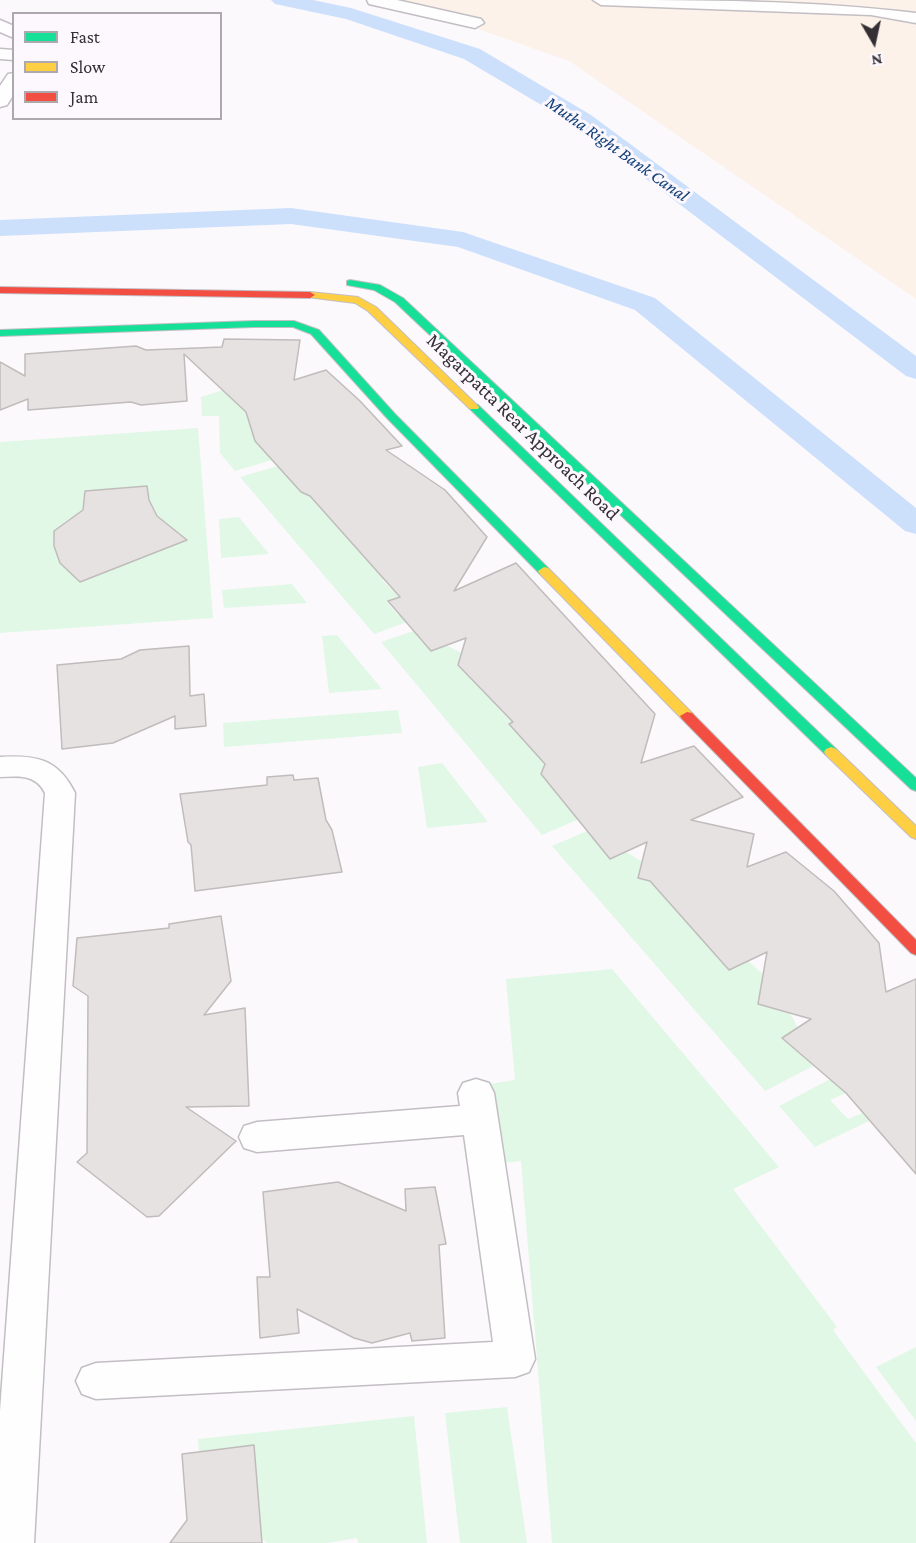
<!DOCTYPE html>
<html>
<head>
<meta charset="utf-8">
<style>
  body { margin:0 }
  #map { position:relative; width:916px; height:1543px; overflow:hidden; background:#fcf9fd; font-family:"Crimson Pro",serif }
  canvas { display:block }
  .legend { position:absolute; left:12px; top:12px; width:210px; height:108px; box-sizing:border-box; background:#fdf8fe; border:2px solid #ada8ad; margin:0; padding:8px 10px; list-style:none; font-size:18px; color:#342f34 }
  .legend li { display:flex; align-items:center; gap:12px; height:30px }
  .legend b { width:30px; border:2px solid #ada8ad }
  .north { position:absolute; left:844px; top:12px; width:60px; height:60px; -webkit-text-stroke:4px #fdf8fe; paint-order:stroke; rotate:171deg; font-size:16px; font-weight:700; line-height:24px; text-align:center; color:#342f34 }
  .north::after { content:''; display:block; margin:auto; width:21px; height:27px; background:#342f34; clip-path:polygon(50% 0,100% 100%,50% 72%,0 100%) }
</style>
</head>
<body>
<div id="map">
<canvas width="916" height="1543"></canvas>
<ul class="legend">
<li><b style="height:8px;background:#16e098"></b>Fast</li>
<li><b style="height:8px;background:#ffcf43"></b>Slow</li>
<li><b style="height:8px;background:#f24e42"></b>Jam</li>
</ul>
<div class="north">N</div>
</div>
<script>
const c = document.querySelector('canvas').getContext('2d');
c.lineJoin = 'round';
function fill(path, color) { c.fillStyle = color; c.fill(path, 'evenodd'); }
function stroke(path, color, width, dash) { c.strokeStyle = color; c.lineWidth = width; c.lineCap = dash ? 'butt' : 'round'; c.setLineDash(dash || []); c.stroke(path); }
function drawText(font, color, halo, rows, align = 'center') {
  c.font = font + ' "Crimson Pro",serif'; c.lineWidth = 6; c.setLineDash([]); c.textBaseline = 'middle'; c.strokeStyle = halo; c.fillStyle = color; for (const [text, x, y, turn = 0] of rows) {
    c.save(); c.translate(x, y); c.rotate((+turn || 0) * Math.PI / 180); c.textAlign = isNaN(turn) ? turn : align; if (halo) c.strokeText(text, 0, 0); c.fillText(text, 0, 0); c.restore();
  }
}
const industrial = new Path2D(`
  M 385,0 L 916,0 L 916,299 L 569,61 L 407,4 Z`);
const green = new Path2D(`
  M 226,389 L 248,403 L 286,456 L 235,471 L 220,453 L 219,416 L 202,416 L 201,397 Z
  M 198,428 L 213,618 L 0,633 L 0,442 Z
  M 291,462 L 318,499 L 394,558 L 382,580 L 400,597 L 387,602 L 398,615 L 424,605 L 432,613 L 374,634 L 240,477 Z
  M 239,517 L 269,554 L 221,558 L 219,519 Z
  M 292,584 L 307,603 L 224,608 L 222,590 Z
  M 440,622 L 421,640 L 431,651 L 446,645 L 462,653 L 458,667 L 490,674 L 540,731 L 556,793 L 569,809 L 581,804 L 591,814 L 542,835 L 381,642 Z
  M 337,635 L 382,689 L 329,693 L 322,636 Z
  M 398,710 L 402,733 L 224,747 L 223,723 Z
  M 442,763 L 488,822 L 427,828 L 418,767 Z
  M 601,825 L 612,837 L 597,844 L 610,859 L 626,852 L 686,888 L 729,970 L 748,961 L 763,974 L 758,1004 L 790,1013 L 798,1028 L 825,1060 L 765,1091 L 552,846 Z
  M 612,969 L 779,1167 L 733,1189 L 837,1327 L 833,1330 L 916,1443 L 916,1543 L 552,1543 L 521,1161 L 504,1163 L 490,1084 L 515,1080 L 506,979 Z
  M 838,1075 L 853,1090 L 830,1100 L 848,1119 L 862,1113 L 869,1121 L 815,1147 L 779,1106 Z
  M 916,1347 L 916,1421 L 876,1367 Z
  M 507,1407 L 527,1543 L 460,1543 L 445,1413 Z
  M 414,1416 L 427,1543 L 358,1543 L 357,1538 L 327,1543 L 267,1543 L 233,1513 L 232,1502 L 259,1499 L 254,1446 L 199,1452 L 198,1439 Z`);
const canal = new Path2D(`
  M 271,0 L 313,0 L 351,8 L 480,49 L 591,115 L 916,356 L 916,379 L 906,376 L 575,125 L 464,59 L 346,19 L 275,4 Z
  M 291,208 L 463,232 L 655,298 L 916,508 L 916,534 L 905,531 L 635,310 L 458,247 L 291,224 L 0,236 L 0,220 Z`);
const building = new Path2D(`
  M 224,339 L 300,340 L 294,380 L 326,370 L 360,401 L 402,446 L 386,450 L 445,490 L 487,537 L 454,591 L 516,563 L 655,714 L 641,763 L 694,746 L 743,797 L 691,820 L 754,834 L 747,867 L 786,852 L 834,891 L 879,943 L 886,992 L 916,979 L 916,1174 L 846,1093 L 782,1038 L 811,1019 L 758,1004 L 767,952 L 729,970 L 650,881 L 638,878 L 647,842 L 610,859 L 541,774 L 545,764 L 509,724 L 513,722 L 458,665 L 466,638 L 431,651 L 388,601 L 400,597 L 310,496 L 301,492 L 255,441 L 246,412 L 184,354 L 187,401 L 141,405 L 131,402 L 28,410 L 28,399 L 0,410 L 0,362 L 25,376 L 25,354 L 136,346 L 146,350 L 222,347 Z
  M 147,486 L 149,500 L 157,516 L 187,540 L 80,582 L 60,563 L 54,546 L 54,531 L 83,510 L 85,491 Z
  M 189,646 L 190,696 L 204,694 L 206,726 L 175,729 L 175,716 L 113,743 L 62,749 L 57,665 L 121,659 L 140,650 Z
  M 293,775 L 294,780 L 318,778 L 326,820 L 332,830 L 342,872 L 195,891 L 191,845 L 188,842 L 180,794 L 267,785 L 267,777 Z
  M 221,916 L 231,981 L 204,1015 L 245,1008 L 249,1106 L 186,1107 L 236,1141 L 159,1216 L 147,1217 L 77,1162 L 87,1153 L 88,996 L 73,986 L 77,938 L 169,928 L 169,924 Z
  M 338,1182 L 406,1211 L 405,1189 L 435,1187 L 446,1244 L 439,1245 L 445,1338 L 412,1341 L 410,1333 L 372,1343 L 354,1338 L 297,1309 L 299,1333 L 260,1338 L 257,1277 L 270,1277 L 263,1192 Z
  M 254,1445 L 262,1543 L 170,1543 L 187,1520 L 182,1454 Z`);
const street = new Path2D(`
  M 367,0 L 397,0 L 481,19 L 484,23 L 475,28 L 369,4 Z
  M 593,0 C 700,0 810,0 916,13 L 916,23 L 871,15 L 601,5 Z
  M 0,20 L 14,26 L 14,38 L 0,32 Z
  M 0,49 L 14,50 L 14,60 L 0,59 Z
  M 14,73 L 14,94 L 7,105 L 0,107 L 0,86 L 8,74 Z
  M 0,757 C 37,755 58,759 75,793 L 34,1543 L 0,1543 L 0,1411 L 45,793 C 36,774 18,776 0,777 Z
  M 476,1079 L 489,1083 L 494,1093 L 535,1359 L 529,1372 L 515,1377 L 96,1399 L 82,1394 L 76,1381 L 82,1368 L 96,1363 L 493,1342 L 464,1135 L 257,1152 L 244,1148 L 239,1137 L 244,1126 L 257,1122 L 460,1106 L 458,1093 L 463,1083 Z`);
const fast = new Path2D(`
  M 350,280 L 380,285 L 403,298 L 916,778 L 916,791 L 911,789 L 395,302 L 374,290 L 347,285 L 347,281 Z
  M 254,321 L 294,321 L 319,330 L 395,414 L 548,568 L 550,571 L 548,574 L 540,574 L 387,418 L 311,334 L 293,327 L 254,327 L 0,336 L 0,330 Z
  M 474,404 L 478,405 L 836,749 L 838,752 L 836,755 L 826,755 L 470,409 L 469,407 Z`);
const slow = new Path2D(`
  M 310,292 L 358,297 L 376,307 L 479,407 L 478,409 L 470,409 L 368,311 L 355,303 L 307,297 L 307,293 Z
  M 544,567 L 548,568 L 692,713 L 694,716 L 692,719 L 682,719 L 540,574 L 538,571 Z
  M 831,747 L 836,749 L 916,826 L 916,839 L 911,837 L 826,755 L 824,752 L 826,749 Z`);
const jam = new Path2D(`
  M 0,287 L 310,292 L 315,295 L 310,298 L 0,293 Z
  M 687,712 L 692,713 L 916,940 L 916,955 L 911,953 L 682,719 L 680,716 Z`);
const farWaternames = [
  ["Mutha Right Bank Canal",617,149,35]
];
const streetNames = [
  ["Magarpatta Rear Approach Road",523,427,44]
];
fill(industrial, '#fcf2ea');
fill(green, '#e1f8e6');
fill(canal, '#cce0fc');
fill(building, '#e6e2e1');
stroke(building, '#c0bcbc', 1.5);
stroke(street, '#c2bec3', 3);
stroke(fast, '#c2bec3', 2);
stroke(slow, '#c2bec3', 2);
stroke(jam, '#c2bec3', 2);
fill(street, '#fffeff');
fill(fast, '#16e098');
fill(slow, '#ffcf43');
fill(jam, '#f24e42');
drawText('italic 18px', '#114079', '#fdf8fe', farWaternames);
drawText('20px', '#342f34', '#fdf8fe', streetNames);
</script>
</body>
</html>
